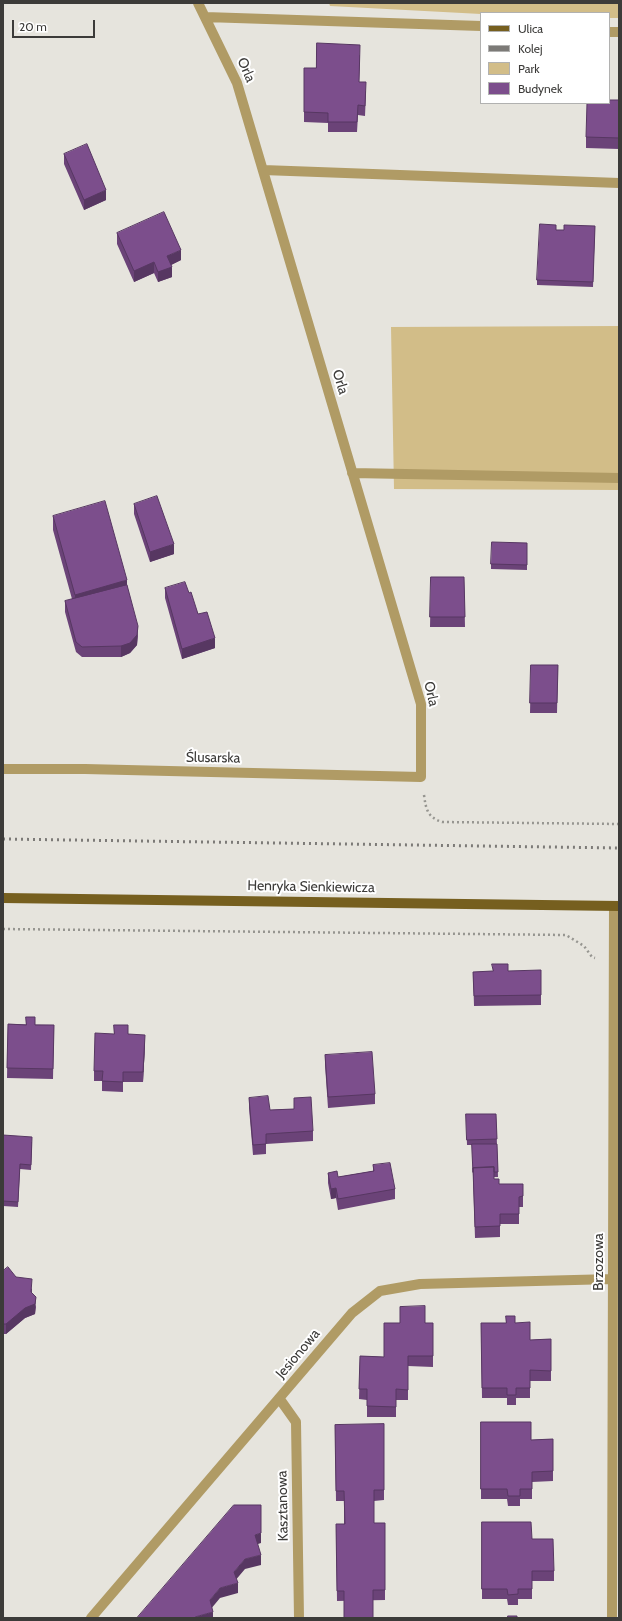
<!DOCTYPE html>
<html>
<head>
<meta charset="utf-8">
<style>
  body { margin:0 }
  #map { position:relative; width:622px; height:1621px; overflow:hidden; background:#e6e4dd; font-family:Cabin,sans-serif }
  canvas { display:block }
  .frame { position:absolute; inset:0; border:4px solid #3c3b39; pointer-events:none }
  .legend { position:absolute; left:480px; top:12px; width:130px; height:92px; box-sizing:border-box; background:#fff; border:1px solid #b1b1b0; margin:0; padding:5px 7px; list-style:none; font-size:12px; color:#3c3b39 }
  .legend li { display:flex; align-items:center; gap:8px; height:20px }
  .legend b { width:20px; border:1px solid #b1b1b0 }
  .scale { position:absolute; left:12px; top:20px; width:83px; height:18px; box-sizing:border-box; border:2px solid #3c3b39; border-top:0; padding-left:5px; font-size:12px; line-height:14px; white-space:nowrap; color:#3c3b39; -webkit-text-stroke:3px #fff; paint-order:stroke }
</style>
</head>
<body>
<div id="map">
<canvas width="622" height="1621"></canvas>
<div class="frame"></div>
<ul class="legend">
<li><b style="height:5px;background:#765f1f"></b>Ulica</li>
<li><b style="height:5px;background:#7c7a77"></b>Kolej</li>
<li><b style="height:11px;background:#d2bd88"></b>Park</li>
<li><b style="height:11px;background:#7c4e8c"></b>Budynek</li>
</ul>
<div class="scale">20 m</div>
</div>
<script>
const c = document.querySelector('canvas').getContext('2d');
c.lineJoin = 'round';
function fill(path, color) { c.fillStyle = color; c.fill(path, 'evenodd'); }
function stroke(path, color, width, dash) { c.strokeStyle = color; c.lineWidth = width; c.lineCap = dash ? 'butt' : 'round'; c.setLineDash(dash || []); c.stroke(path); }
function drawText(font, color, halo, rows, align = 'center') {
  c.font = font + ' Cabin,sans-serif'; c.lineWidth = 4; c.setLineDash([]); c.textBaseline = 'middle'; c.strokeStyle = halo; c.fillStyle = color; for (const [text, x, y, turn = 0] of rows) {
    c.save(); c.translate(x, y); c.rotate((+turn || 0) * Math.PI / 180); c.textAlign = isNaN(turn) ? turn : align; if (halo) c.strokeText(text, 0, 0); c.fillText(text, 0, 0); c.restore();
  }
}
const green = new Path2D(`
  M 329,3 L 619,3 L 619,18 L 609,18 L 609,13 L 481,14 L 330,6 Z
  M 619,326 L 619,490 L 394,489 L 391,327 Z`);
const path = new Path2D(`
  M 424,795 C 426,809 427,817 442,822 L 619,824
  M 3,929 L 566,935 L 584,946 L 592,957 L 595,958`);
const minor = new Path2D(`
  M 205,17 L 481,26
  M 609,32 L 619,32
  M 263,170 L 619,183
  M 352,473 L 619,478
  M 3,769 L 85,769 L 421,777 L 421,704 L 237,83 L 198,3
  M 279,1398 L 296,1422 L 299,1618
  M 91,1618 L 352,1313 L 380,1291 L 420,1284 L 613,1279
  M 612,1618 L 614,906`);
const major = new Path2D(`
  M 3,898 L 619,906`);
const rail = new Path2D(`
  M 3,839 L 619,848`);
const wall = new Path2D(`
  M 360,55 L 359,82 L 366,92 L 365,116 L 358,115 L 357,132 L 328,132 L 328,123 L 304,122 L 304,68 L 316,68 Z
  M 619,100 L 619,149 L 586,148 L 586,137 Z
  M 64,154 L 106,200 L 84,210 L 64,164 Z
  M 595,226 L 593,287 L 537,285 L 537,280 L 556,230 L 564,230 Z
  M 117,233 L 181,260 L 171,265 L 172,277 L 158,282 L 154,273 L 134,282 L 117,244 Z
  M 134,504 L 174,554 L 150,562 L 134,514 Z
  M 53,516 L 127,585 L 138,636 L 137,645 L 130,653 L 121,657 L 82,657 L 76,652 L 65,612 L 65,601 L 72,599 L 53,530 Z
  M 527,543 L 527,570 L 491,569 L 491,564 Z
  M 431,577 L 464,577 L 465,627 L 430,627 Z
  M 165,588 L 189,593 L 198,614 L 215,648 L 182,659 L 165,598 Z
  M 531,665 L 558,665 L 557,713 L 530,713 Z
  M 508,971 L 541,995 L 541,1005 L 474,1006 L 473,972 Z
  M 8,1024 L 54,1025 L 53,1079 L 7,1078 Z
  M 114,1034 L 128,1034 L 145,1045 L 143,1082 L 123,1082 L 123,1092 L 102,1091 L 102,1081 L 94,1081 L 94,1071 Z
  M 325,1055 L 375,1094 L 375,1104 L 328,1108 L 325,1065 Z
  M 249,1098 L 270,1110 L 294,1109 L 294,1098 L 313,1131 L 313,1141 L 266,1144 L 266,1154 L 253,1155 L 249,1108 Z
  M 466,1114 L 496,1114 L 498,1177 L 494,1177 L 494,1179 L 499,1184 L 523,1184 L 523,1207 L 519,1207 L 519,1224 L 500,1224 L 500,1237 L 475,1238 L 472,1145 L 467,1145 Z
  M 3,1135 L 32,1142 L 31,1170 L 20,1169 L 18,1207 L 3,1206 Z
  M 373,1165 L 395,1189 L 395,1199 L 338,1210 L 336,1198 L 331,1199 L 328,1183 L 328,1173 L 338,1177 L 373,1171 Z
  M 3,1271 L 16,1277 L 32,1289 L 32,1293 L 36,1307 L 35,1314 L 25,1318 L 6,1334 L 3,1334 Z
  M 425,1323 L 433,1323 L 433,1367 L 408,1366 L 408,1400 L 396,1400 L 396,1417 L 367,1417 L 367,1400 L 359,1399 L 360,1356 L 384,1357 Z
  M 481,1323 L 515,1323 L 530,1340 L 551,1339 L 551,1381 L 530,1381 L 530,1398 L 516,1398 L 516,1405 L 507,1405 L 507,1398 L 482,1398 Z
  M 481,1422 L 531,1440 L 553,1439 L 553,1481 L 532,1482 L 532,1499 L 520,1499 L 520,1506 L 508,1506 L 507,1499 L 481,1499 Z
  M 384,1424 L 384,1500 L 374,1501 L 374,1523 L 385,1523 L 385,1600 L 337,1601 L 336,1524 L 344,1524 L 344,1501 L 336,1501 L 335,1425 Z
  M 482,1522 L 532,1539 L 554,1571 L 554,1581 L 532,1581 L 532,1599 L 518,1599 L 518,1605 L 508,1605 L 507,1599 L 482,1599 Z`);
const shadedWall = new Path2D(`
  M 106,190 L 106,200 L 84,210 L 84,200 Z
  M 181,250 L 181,260 L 167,267 L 167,256 Z
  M 154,262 L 154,273 L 134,282 L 134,271 Z
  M 172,267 L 172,277 L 158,282 L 158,272 Z
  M 174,544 L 174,554 L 150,562 L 150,552 Z
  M 127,580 L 127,595 L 75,609 L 75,595 Z
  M 138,626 L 137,645 L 130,653 L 121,657 L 121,646 Z
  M 215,638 L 215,648 L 182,659 L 182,649 Z
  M 145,1035 L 145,1045 L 143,1082 L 143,1072 Z
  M 336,1188 L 336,1198 L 331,1199 L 331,1189 Z
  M 36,1297 L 35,1314 L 25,1318 L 6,1334 L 6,1324 L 25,1308 Z
  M 261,1533 L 261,1543 L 255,1545 L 255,1535 Z
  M 261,1555 L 261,1565 L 245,1569 L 234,1582 L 234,1572 L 245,1559 Z
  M 238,1583 L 238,1593 L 220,1598 L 210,1610 L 210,1600 L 220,1588 Z
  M 213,1612 L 213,1618 L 194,1618 L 195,1617 Z`);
const building = new Path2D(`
  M 317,43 L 360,45 L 359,82 L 366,82 L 365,106 L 358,105 L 357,122 L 328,122 L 328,113 L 304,112 L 304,68 L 316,68 Z
  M 609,100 L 619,100 L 619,138 L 586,137 L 587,103 L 609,103 Z
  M 87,144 L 106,190 L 84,200 L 64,154 Z
  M 164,212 L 181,250 L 167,256 L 172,267 L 158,272 L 154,262 L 134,271 L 117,233 Z
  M 540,224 L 556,225 L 556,230 L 564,230 L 564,225 L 595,226 L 593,282 L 537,280 Z
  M 157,496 L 174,544 L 150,552 L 134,504 Z
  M 105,501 L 127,580 L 75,595 L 53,516 Z
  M 492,542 L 527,543 L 527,565 L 491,564 Z
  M 431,577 L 464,577 L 465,617 L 430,617 Z
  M 185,582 L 189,593 L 191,592 L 198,614 L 207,612 L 215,638 L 182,649 L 165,588 Z
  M 127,585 L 138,626 L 137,635 L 130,643 L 121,646 L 82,647 L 76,642 L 65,601 Z
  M 531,665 L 558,665 L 557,703 L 530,703 Z
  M 492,964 L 508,964 L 508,971 L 541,970 L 541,995 L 474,996 L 473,972 L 493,971 Z
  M 26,1017 L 35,1017 L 35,1025 L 54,1025 L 53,1069 L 7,1068 L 8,1024 L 26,1025 Z
  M 114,1025 L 128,1025 L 128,1034 L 145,1035 L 143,1072 L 123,1072 L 123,1082 L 102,1081 L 103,1071 L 94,1071 L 95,1033 L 114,1034 Z
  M 372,1052 L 375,1094 L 328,1097 L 325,1055 Z
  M 268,1096 L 270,1110 L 294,1109 L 294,1098 L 311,1097 L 313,1131 L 266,1134 L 266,1144 L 253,1145 L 249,1098 Z
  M 466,1114 L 496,1114 L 497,1139 L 467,1140 Z
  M 3,1135 L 32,1137 L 31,1165 L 20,1164 L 18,1202 L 3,1201 Z
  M 472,1144 L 497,1144 L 498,1172 L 494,1172 L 494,1167 L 473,1168 L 473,1172 Z
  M 390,1163 L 395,1189 L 338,1199 L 336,1188 L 331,1189 L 328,1173 L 337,1171 L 338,1177 L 374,1171 L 373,1165 Z
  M 494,1167 L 494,1179 L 499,1179 L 499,1184 L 523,1184 L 523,1196 L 519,1197 L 519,1214 L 500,1214 L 500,1226 L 475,1227 L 473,1168 Z
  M 8,1267 L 16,1277 L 32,1279 L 31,1292 L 36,1297 L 35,1304 L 25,1308 L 6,1324 L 3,1324 L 3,1271 Z
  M 425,1306 L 425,1323 L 433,1323 L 433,1356 L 408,1356 L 408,1390 L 396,1389 L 396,1407 L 367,1406 L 367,1389 L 359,1389 L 360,1356 L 384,1357 L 384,1323 L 400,1323 L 400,1307 Z
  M 506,1316 L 515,1316 L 515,1323 L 530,1322 L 530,1340 L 551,1339 L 551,1371 L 530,1370 L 530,1388 L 516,1388 L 516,1395 L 507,1395 L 507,1388 L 482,1388 L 481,1323 L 506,1323 Z
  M 481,1422 L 531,1422 L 531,1440 L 553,1439 L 553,1471 L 532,1472 L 532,1489 L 520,1489 L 520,1496 L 508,1496 L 507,1489 L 481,1489 Z
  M 384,1424 L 384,1490 L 374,1490 L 374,1523 L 385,1523 L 385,1590 L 373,1590 L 373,1618 L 344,1618 L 344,1591 L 337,1591 L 336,1524 L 345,1524 L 344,1491 L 336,1491 L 335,1425 Z
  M 234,1505 L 261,1505 L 261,1533 L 255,1535 L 261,1555 L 245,1559 L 234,1572 L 238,1583 L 220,1588 L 210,1600 L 213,1612 L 195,1617 L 194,1618 L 137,1618 Z
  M 482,1522 L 531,1522 L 532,1539 L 553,1539 L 554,1571 L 532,1571 L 532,1589 L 518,1589 L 518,1594 L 508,1595 L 507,1589 L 482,1589 Z
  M 508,1616 L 517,1616 L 517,1618 L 508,1618 Z`);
const streetNames = [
  ["Orla",246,70,67],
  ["Orla",340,382,73],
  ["Orla",431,694,78],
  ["Ślusarska",213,758,1],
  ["Henryka Sienkiewicza",311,887,1],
  ["Brzozowa",599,1262,-90],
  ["Jesionowa",298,1354,-50],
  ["Kasztanowa",283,1506,-91]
];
fill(green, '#d2bd88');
stroke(path, '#969590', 2.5, [2, 3]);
stroke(minor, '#b09b65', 10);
stroke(major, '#765f1f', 10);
stroke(rail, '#7c7a77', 3, [2, 4]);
fill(wall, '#6b4378');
fill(shadedWall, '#573762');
fill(building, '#7c4e8c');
stroke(building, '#573762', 1);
drawText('14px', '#3c3b39', '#fff', streetNames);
</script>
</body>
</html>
